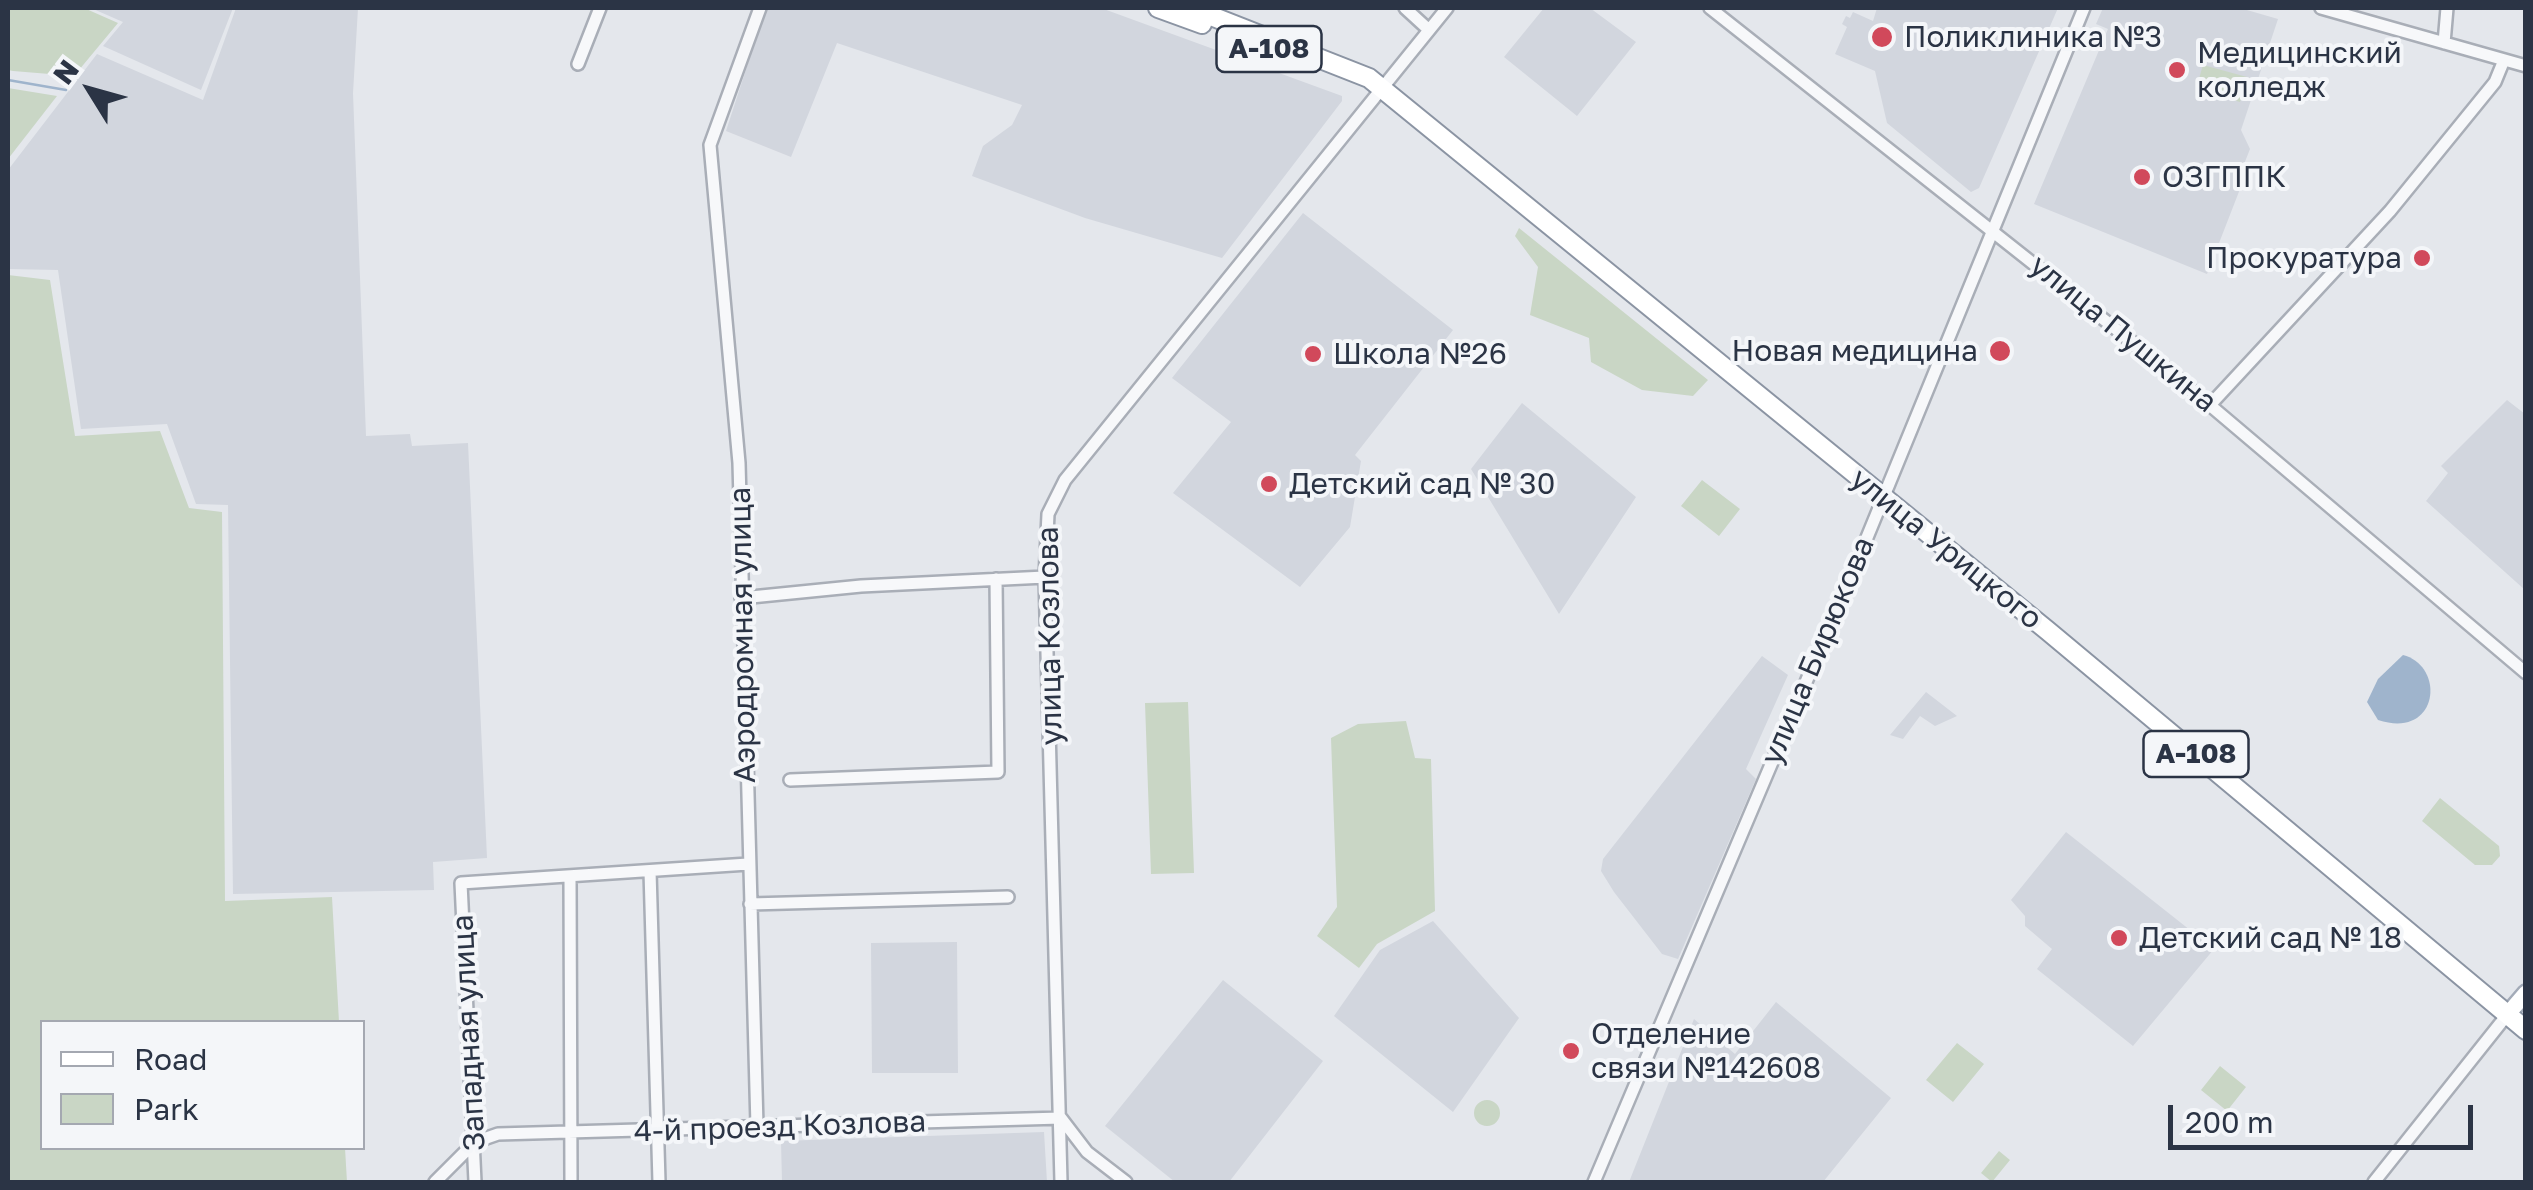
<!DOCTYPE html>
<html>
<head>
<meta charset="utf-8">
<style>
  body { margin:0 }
  #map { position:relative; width:2533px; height:1190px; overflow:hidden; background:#e4e7ec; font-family:"Golos Text",sans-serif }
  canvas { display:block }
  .frame { position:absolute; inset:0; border:10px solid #2b3445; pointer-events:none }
  .legend { position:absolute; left:40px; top:1020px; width:325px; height:130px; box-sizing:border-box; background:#f4f6f9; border:2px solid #a4a8b1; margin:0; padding:12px 18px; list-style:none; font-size:30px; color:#2b3445 }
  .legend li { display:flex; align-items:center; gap:20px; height:50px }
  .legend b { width:50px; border:2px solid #a4a8b1 }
  .north { position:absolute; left:40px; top:40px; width:100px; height:100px; -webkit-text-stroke:8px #f4f6f9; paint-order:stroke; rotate:307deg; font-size:28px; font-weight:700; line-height:40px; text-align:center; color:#2b3445 }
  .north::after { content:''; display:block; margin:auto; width:35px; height:45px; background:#2b3445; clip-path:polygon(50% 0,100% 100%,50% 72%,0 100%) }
  .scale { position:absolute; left:2168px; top:1105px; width:305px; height:45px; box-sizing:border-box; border:5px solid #2b3445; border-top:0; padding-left:12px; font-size:30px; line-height:35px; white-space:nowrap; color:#2b3445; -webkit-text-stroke:8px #f4f6f9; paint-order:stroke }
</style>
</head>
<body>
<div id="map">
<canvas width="2533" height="1190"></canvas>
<div class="frame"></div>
<ul class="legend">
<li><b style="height:12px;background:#fff"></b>Road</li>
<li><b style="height:28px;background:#c9d6c5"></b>Park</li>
</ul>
<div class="north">N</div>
<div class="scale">200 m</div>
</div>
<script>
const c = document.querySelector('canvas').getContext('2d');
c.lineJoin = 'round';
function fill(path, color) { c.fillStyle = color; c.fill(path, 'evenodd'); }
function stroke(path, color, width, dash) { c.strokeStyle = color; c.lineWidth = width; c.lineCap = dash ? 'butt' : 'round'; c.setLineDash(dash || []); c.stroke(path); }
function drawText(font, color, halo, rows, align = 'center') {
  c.font = font + ' "Golos Text",sans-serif'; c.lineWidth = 8; c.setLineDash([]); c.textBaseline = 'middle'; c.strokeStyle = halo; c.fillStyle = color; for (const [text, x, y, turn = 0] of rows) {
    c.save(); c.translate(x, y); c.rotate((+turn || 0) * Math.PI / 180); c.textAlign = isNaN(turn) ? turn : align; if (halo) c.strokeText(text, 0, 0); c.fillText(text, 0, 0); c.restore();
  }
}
const built = new Path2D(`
  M 91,8 L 233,8 L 201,90 L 103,46 L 123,22 Z
  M 236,8 L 358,8 L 353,93 L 366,436 L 410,434 L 412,446 L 468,443 L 487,858 L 433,862 L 434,890 L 233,894 L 228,505 L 196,504 L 167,424 L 81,429 L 58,270 L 8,269 L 8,170 L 97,54 L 203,100 Z
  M 766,8 L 1101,8 L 1342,96 L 1342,101 L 1222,258 L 1085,218 L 972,176 L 983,146 L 1012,125 L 1022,105 L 837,43 L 791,157 L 726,131 Z
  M 1544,8 L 1590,8 L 1636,42 L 1577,116 L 1504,57 Z
  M 1877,8 L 2058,8 L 1979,188 L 1971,192 L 1887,123 L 1875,71 L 1835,54 L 1847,27 L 1842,24 L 1846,16 L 1850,18 L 1853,12 L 1873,21 Z
  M 2103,8 L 2240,8 L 2278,19 L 2241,130 L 2250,149 L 2237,182 L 2240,189 L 2207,274 L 2034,204 L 2108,29 L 2096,24 Z
  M 1303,213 L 1453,330 L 1355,455 L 1361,461 L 1350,527 L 1300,587 L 1173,493 L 1231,422 L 1172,378 Z
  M 2507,400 L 2525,414 L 2525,590 L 2426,501 L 2448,473 L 2441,466 Z
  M 1522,403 L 1636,497 L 1559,614 L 1471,469 Z
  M 1762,656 L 1788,675 L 1746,769 L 1756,779 L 1678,959 L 1662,954 L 1614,892 L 1601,871 L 1603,859 Z
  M 1926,692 L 1957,716 L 1935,726 L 1920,716 L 1903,739 L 1890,735 Z
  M 2066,832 L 2214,949 L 2133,1046 L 2037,969 L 2052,949 L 2025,926 L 2025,916 L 2011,900 Z
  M 1433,921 L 1519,1018 L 1453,1112 L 1334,1016 L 1380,950 Z
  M 957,942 L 958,1073 L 872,1073 L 871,943 Z
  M 1223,980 L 1323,1061 L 1229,1182 L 1175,1182 L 1105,1126 Z
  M 1776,1002 L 1891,1098 L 1823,1182 L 1629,1182 L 1694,1019 L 1735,1054 Z
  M 1044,1132 L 1047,1182 L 782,1182 L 781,1141 Z`);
const green = new Path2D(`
  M 8,8 L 84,8 L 118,23 L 74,76 L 13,71 L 8,70 Z
  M 2203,65 L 2247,77 L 2240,102 L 2196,89 Z
  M 8,88 L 57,96 L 8,159 Z
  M 1519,228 L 1708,380 L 1693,396 L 1642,390 L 1591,362 L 1589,338 L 1530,315 L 1538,267 L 1515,236 Z
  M 8,275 L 50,280 L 75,436 L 160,431 L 189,508 L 222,512 L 225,901 L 332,897 L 339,1022 L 42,1022 L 42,1148 L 345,1148 L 347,1182 L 8,1182 Z
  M 1702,480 L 1740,509 L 1719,536 L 1681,506 Z
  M 1188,702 L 1194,873 L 1151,874 L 1145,703 Z
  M 1406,721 L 1415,758 L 1431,759 L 1435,911 L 1377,944 L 1359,968 L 1317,936 L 1337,907 L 1331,738 L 1358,724 Z
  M 2440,798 L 2499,846 L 2500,856 L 2492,865 L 2475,865 L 2422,821 Z
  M 1957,1043 L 1984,1064 L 1953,1102 L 1926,1080 Z
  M 2220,1066 L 2246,1087 L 2227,1111 L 2201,1090 Z
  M1474 1113a13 13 0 1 1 26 0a13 13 0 1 1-26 0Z
  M 1999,1151 L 2010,1160 L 1992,1182 L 1981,1173 Z`);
const water = new Path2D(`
  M 2403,655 C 2446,666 2439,740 2378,720 L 2367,702 L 2378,679 Z`);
const stream = new Path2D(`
  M 8,80 L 66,90`);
const minor = new Path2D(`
  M 1405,8 L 1429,30
  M 1710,8 L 2179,379 L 2526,673
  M 2321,8 L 2526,66
  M 2444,43 L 2447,8
  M 578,64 L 600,8
  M 2210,405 L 2390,211 L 2495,82 L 2504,60
  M 741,598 L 861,586 L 1045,577
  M 790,780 L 998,772 L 996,579
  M 650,871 L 659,1182
  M 570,876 L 571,1182
  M 750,904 L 1008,897
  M 1061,1118 L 1087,1152 L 1126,1182
  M 757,1126 L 739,463 L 710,145 L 760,8
  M 435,1182 L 475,1142 L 498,1134 L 1061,1118
  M 475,1182 L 461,883 L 748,864
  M 1061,1182 L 1045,577 L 1048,514 L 1065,480 L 1447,8
  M 1594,1182 L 1859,557 L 2084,8
  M 2374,1182 L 2507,1015`);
const major = new Path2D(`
  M 2507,1015 L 2526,993`);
const highway = new Path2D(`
  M 1158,8 L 1202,24
  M 1191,8 L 1369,78 L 2048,631 L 2526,1030`);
const markers = [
  [1882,37,12,"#d1495b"],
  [2177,70,10,"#d1495b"],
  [2142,177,10,"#d1495b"],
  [2422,258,10,"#d1495b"],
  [2000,351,12,"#d1495b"],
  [1313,354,10,"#d1495b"],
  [1269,484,10,"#d1495b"],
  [2119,938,10,"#d1495b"],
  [1571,1051,10,"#d1495b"]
];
const shields = [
  [1269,49,105],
  [2196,754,105]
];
const shieldNames = [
  ["А-108",1269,49],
  ["А-108",2196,754]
];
const poiNames = [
  ["Поликлиника №3",1904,37],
  ["Медицинский",2197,53],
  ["колледж",2197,87],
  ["ОЗГППК",2162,177],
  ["Прокуратура",2402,258,"right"],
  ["Новая медицина",1978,351,"right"],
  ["Школа №26",1333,354],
  ["Детский сад № 30",1289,484],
  ["Детский сад № 18",2139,938],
  ["Отделение",1591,1034],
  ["связи №142608",1591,1068]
];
const streetNames = [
  ["улица Пушкина",2123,334,39],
  ["улица Урицкого",1946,549,39],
  ["Аэродромная улица",743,635,-91],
  ["улица Козлова",1050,636,-91],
  ["улица Бирюкова",1818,651,-67],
  ["Западная улица",469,1033,-93],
  ["4-й проезд Козлова",780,1127,-2]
];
fill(built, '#d2d6de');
fill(green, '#c9d6c5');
fill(water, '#9fb4cc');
stroke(stream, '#9fb4cc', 2.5);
stroke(minor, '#a9aeb7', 16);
stroke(major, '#a3abb8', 20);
stroke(highway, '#8b94a3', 22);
stroke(minor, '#f7f8fa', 11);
stroke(major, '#fff', 15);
stroke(highway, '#fff', 18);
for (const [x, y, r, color] of markers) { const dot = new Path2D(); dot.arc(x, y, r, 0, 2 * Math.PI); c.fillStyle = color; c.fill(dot); stroke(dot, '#f4f6f9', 4); }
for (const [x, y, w] of shields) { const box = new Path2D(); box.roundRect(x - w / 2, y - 23, w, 46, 8); c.fillStyle = '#f4f6f9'; c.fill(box); stroke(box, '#2b3445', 2.5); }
drawText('bold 28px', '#2b3445', null, shieldNames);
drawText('30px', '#2b3445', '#f4f6f9', poiNames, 'left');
drawText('30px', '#2b3445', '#f4f6f9', streetNames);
</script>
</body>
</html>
